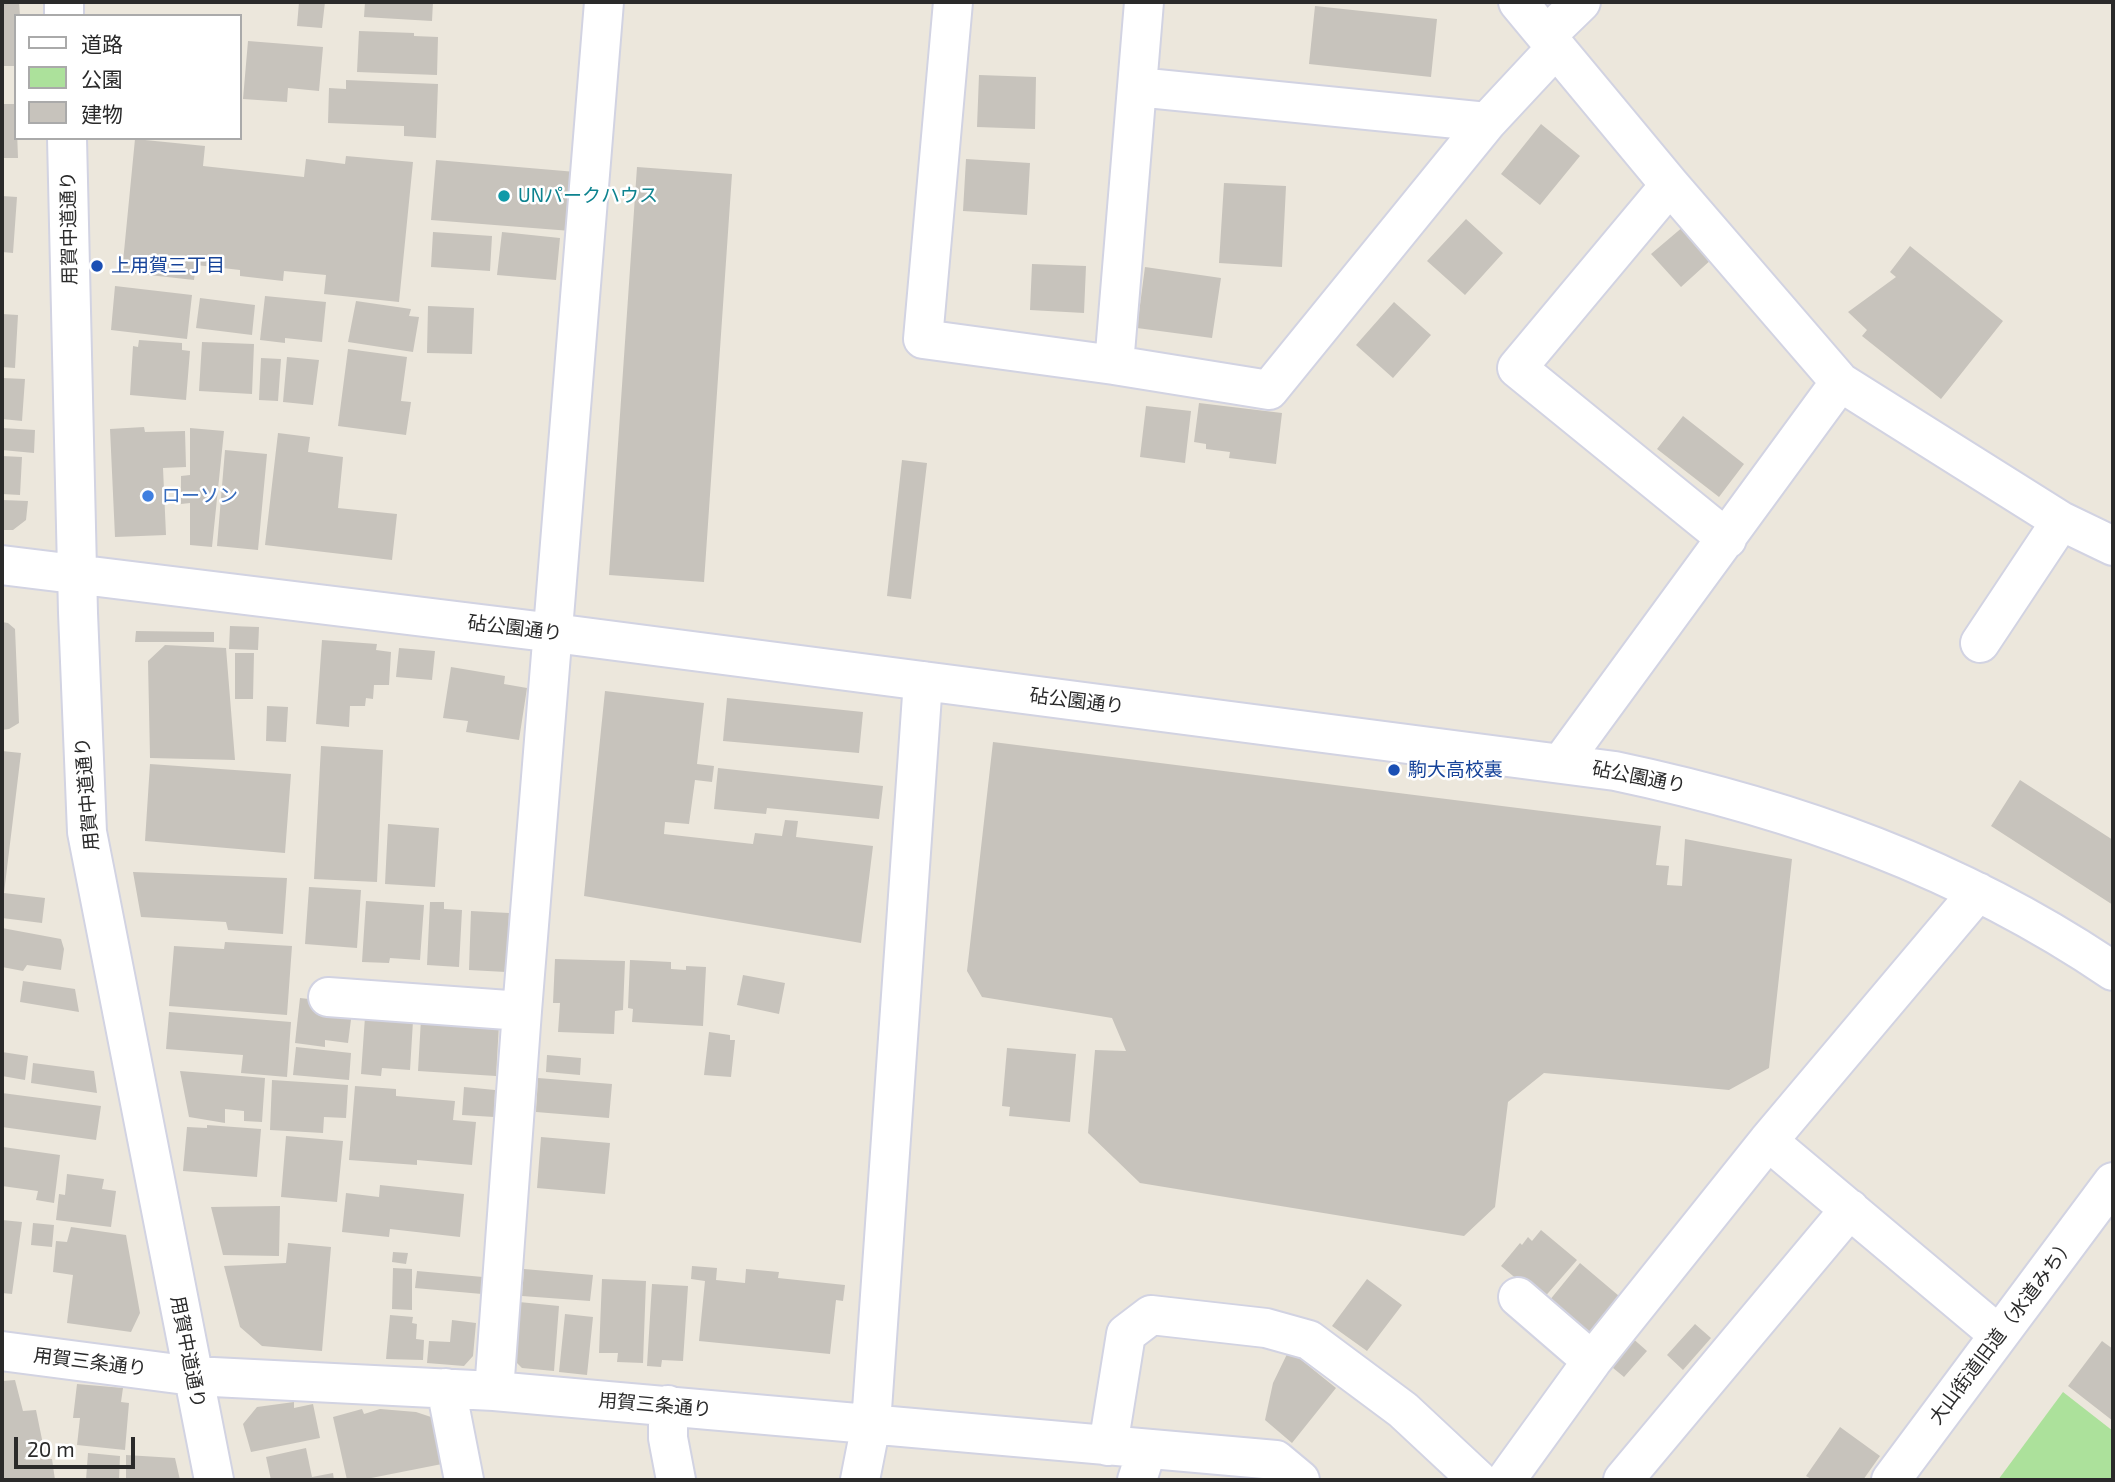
<!DOCTYPE html>
<html>
<head>
<meta charset="utf-8">
<style>
  body { margin:0 }
  #map { position:relative; width:2115px; height:1482px; overflow:hidden; background:#ece7dc; font-family:"Exo 2","Noto Sans JP",sans-serif }
  canvas { display:block }
  .frame { position:absolute; inset:0; border:4px solid #2a2a2a; pointer-events:none }
  .legend { position:absolute; left:14px; top:14px; width:228px; height:126px; box-sizing:border-box; background:#fff; border:2px solid #aaa; margin:0; padding:9px 12px; list-style:none; font-size:21px; color:#2a2a2a }
  .legend li { display:flex; align-items:center; gap:14px; height:35px }
  .legend b { width:35px; border:2px solid #aaa }
  .scale { position:absolute; left:14px; top:1437px; width:121px; height:32px; box-sizing:border-box; border:4px solid #2a2a2a; border-top:0; padding-left:9px; font-size:21px; line-height:24px; white-space:nowrap; color:#2a2a2a; -webkit-text-stroke:5px #fff; paint-order:stroke }
</style>
</head>
<body>
<div id="map">
<canvas width="2115" height="1482"></canvas>
<div class="frame"></div>
<ul class="legend">
<li><b style="height:9px;background:#fff"></b>道路</li>
<li><b style="height:19px;background:#ace19b"></b>公園</li>
<li><b style="height:19px;background:#c7c3bc"></b>建物</li>
</ul>
<div class="scale">20 m</div>
</div>
<script>
const c = document.querySelector('canvas').getContext('2d');
c.lineJoin = 'round';
function fill(path, color) { c.fillStyle = color; c.fill(path, 'evenodd'); }
function stroke(path, color, width, dash) { c.strokeStyle = color; c.lineWidth = width; c.lineCap = dash ? 'butt' : 'round'; c.setLineDash(dash || []); c.stroke(path); }
function drawText(font, color, halo, rows, align = 'center') {
  c.font = font + ' "Exo 2","Noto Sans JP",sans-serif'; c.lineWidth = 5; c.setLineDash([]); c.textBaseline = 'middle'; c.strokeStyle = halo; c.fillStyle = color; for (const [text, x, y, turn = 0] of rows) {
    c.save(); c.translate(x, y); c.rotate((+turn || 0) * Math.PI / 180); c.textAlign = isNaN(turn) ? turn : align; if (halo) c.strokeText(text, 0, 0); c.fillText(text, 0, 0); c.restore();
  }
}
const green = new Path2D(`
  M 2063,1392 L 2113,1431 L 2113,1480 L 1998,1480 Z`);
const building = new Path2D(`
  M 2,2 L 19,2 L 20,16 L 16,16 L 16,66 L 2,66 Z
  M 299,2 L 325,2 L 322,28 L 297,26 Z
  M 365,2 L 433,2 L 432,21 L 364,17 Z
  M 1315,6 L 1437,19 L 1431,77 L 1309,64 Z
  M 359,31 L 414,33 L 414,36 L 438,37 L 437,75 L 357,72 Z
  M 248,41 L 323,47 L 319,91 L 288,88 L 287,102 L 243,99 Z
  M 979,75 L 1036,77 L 1035,129 L 977,127 Z
  M 346,80 L 438,84 L 436,138 L 404,136 L 404,126 L 328,123 L 329,88 L 346,89 Z
  M 2,104 L 16,104 L 18,158 L 2,158 Z
  M 1541,124 L 1580,156 L 1540,205 L 1501,174 Z
  M 135,139 L 205,146 L 203,166 L 304,177 L 306,159 L 345,164 L 346,156 L 413,162 L 399,302 L 324,294 L 326,275 L 284,271 L 283,281 L 240,276 L 240,270 L 196,265 L 194,280 L 122,272 Z
  M 966,159 L 1030,163 L 1027,215 L 963,211 Z
  M 436,160 L 576,172 L 571,231 L 431,220 Z
  M 637,167 L 732,174 L 704,582 L 609,575 Z
  M 1224,183 L 1286,186 L 1282,267 L 1219,263 Z
  M 2,196 L 17,197 L 13,253 L 2,252 Z
  M 1466,219 L 1503,253 L 1465,295 L 1427,261 Z
  M 1684,226 L 1713,258 L 1681,287 L 1651,254 Z
  M 433,232 L 492,236 L 490,271 L 431,267 Z
  M 502,232 L 560,238 L 556,280 L 497,275 Z
  M 1910,246 L 2003,321 L 1941,399 L 1862,336 L 1867,330 L 1848,312 L 1896,277 L 1890,272 Z
  M 1032,264 L 1086,266 L 1084,313 L 1030,310 Z
  M 1145,267 L 1221,278 L 1212,338 L 1137,328 Z
  M 115,286 L 192,295 L 187,339 L 111,330 Z
  M 265,296 L 326,302 L 322,342 L 285,338 L 285,343 L 260,340 Z
  M 200,298 L 255,305 L 252,335 L 196,328 Z
  M 356,301 L 411,309 L 409,316 L 419,317 L 413,352 L 348,342 Z
  M 1394,302 L 1431,335 L 1393,378 L 1356,345 Z
  M 428,306 L 474,308 L 472,354 L 427,353 Z
  M 2,314 L 18,315 L 15,368 L 2,367 Z
  M 139,340 L 182,343 L 182,350 L 190,351 L 186,400 L 130,395 L 133,346 L 138,347 Z
  M 202,342 L 254,344 L 252,394 L 199,391 Z
  M 348,349 L 407,357 L 401,401 L 411,402 L 406,435 L 338,426 Z
  M 287,357 L 319,360 L 313,405 L 283,402 Z
  M 261,358 L 281,359 L 278,401 L 259,400 Z
  M 2,378 L 25,379 L 22,421 L 2,419 Z
  M 1199,403 L 1282,413 L 1276,464 L 1229,458 L 1230,452 L 1206,449 L 1206,444 L 1194,442 Z
  M 1146,406 L 1191,411 L 1185,463 L 1140,457 Z
  M 1683,416 L 1744,464 L 1719,497 L 1657,449 Z
  M 144,427 L 145,432 L 185,431 L 186,467 L 163,468 L 166,535 L 115,537 L 110,429 Z
  M 2,428 L 35,430 L 34,453 L 2,450 Z
  M 190,428 L 224,431 L 212,547 L 190,545 L 190,503 L 181,504 L 181,476 L 190,475 Z
  M 278,433 L 310,437 L 308,452 L 343,457 L 338,508 L 397,514 L 392,560 L 265,545 Z
  M 225,450 L 267,454 L 258,550 L 217,546 Z
  M 2,456 L 22,457 L 20,495 L 2,494 Z
  M 902,460 L 927,463 L 911,599 L 887,596 Z
  M 2,500 L 28,501 L 26,520 L 13,530 L 2,530 Z
  M 2,622 L 8,623 L 15,629 L 19,723 L 9,729 L 2,730 Z
  M 230,626 L 259,627 L 258,650 L 229,649 Z
  M 136,631 L 214,632 L 214,642 L 135,642 Z
  M 322,640 L 377,644 L 376,650 L 391,652 L 389,685 L 374,685 L 373,699 L 366,698 L 365,706 L 350,706 L 349,727 L 316,724 Z
  M 165,645 L 226,648 L 235,760 L 150,758 L 148,661 Z
  M 399,648 L 435,651 L 432,680 L 396,677 Z
  M 235,653 L 254,653 L 253,699 L 235,699 Z
  M 451,667 L 505,676 L 504,684 L 527,688 L 519,740 L 466,732 L 468,721 L 443,718 Z
  M 605,691 L 704,703 L 697,764 L 714,766 L 712,782 L 695,780 L 689,824 L 665,822 L 664,834 L 753,844 L 755,833 L 782,836 L 785,820 L 798,821 L 796,837 L 873,846 L 861,943 L 584,896 Z
  M 727,698 L 863,712 L 859,753 L 723,741 Z
  M 267,706 L 288,707 L 286,742 L 266,741 Z
  M 993,742 L 1661,826 L 1656,865 L 1669,866 L 1667,885 L 1682,886 L 1685,839 L 1792,859 L 1769,1068 L 1729,1090 L 1544,1073 L 1508,1102 L 1495,1207 L 1464,1236 L 1140,1183 L 1088,1133 L 1095,1050 L 1126,1051 L 1112,1018 L 982,997 L 967,971 Z
  M 321,746 L 383,750 L 377,882 L 314,879 Z
  M 2,751 L 21,753 L 4,893 L 45,898 L 42,923 L 2,918 Z
  M 150,764 L 291,774 L 285,853 L 145,841 Z
  M 718,768 L 883,786 L 879,819 L 767,808 L 766,814 L 714,809 Z
  M 2020,780 L 2113,840 L 2113,905 L 1991,826 Z
  M 388,824 L 439,828 L 435,887 L 385,884 Z
  M 133,872 L 287,878 L 283,934 L 228,930 L 226,922 L 141,917 Z
  M 309,887 L 361,890 L 357,948 L 305,944 Z
  M 366,901 L 424,905 L 420,960 L 390,958 L 389,963 L 362,962 Z
  M 430,902 L 444,902 L 444,909 L 462,910 L 459,967 L 427,965 Z
  M 471,911 L 509,913 L 506,972 L 469,970 Z
  M 2,928 L 61,939 L 64,949 L 61,970 L 27,965 L 23,971 L 2,967 Z
  M 225,942 L 292,946 L 287,1015 L 169,1006 L 174,946 L 224,949 Z
  M 555,959 L 625,961 L 623,1010 L 615,1011 L 614,1034 L 558,1032 L 560,1003 L 553,1003 Z
  M 630,960 L 671,962 L 671,969 L 686,970 L 686,966 L 706,967 L 703,1026 L 632,1022 L 633,1009 L 628,1008 Z
  M 743,975 L 785,983 L 779,1014 L 737,1005 Z
  M 23,981 L 75,989 L 79,1012 L 20,1002 Z
  M 300,998 L 353,1004 L 348,1043 L 325,1040 L 325,1047 L 295,1043 Z
  M 169,1012 L 291,1022 L 287,1077 L 241,1073 L 243,1055 L 166,1049 Z
  M 365,1017 L 413,1021 L 410,1070 L 382,1068 L 381,1076 L 361,1074 Z
  M 421,1019 L 499,1024 L 496,1076 L 418,1071 Z
  M 709,1032 L 730,1035 L 730,1040 L 735,1040 L 731,1077 L 704,1075 Z
  M 296,1047 L 351,1053 L 349,1080 L 293,1075 Z
  M 1007,1048 L 1076,1054 L 1070,1122 L 1009,1116 L 1010,1107 L 1002,1106 Z
  M 2,1052 L 28,1056 L 25,1080 L 2,1076 Z
  M 547,1055 L 581,1058 L 580,1075 L 546,1072 Z
  M 33,1063 L 94,1071 L 97,1093 L 31,1083 Z
  M 180,1071 L 265,1078 L 262,1122 L 244,1121 L 244,1111 L 225,1109 L 225,1123 L 189,1117 Z
  M 538,1078 L 612,1084 L 609,1118 L 536,1112 Z
  M 272,1080 L 348,1085 L 346,1118 L 324,1117 L 323,1133 L 270,1130 Z
  M 355,1086 L 396,1089 L 396,1096 L 455,1101 L 453,1120 L 476,1122 L 472,1165 L 417,1160 L 417,1165 L 349,1160 Z
  M 464,1087 L 495,1090 L 494,1117 L 462,1115 Z
  M 2,1093 L 101,1106 L 96,1140 L 2,1127 Z
  M 207,1125 L 261,1129 L 257,1177 L 183,1171 L 187,1127 L 207,1128 Z
  M 286,1136 L 343,1141 L 337,1202 L 281,1197 Z
  M 541,1137 L 610,1143 L 605,1194 L 537,1188 Z
  M 3,1147 L 60,1155 L 54,1203 L 36,1200 L 38,1191 L 2,1186 Z
  M 67,1174 L 104,1179 L 102,1189 L 116,1191 L 111,1227 L 56,1220 L 59,1194 L 65,1195 Z
  M 380,1185 L 464,1194 L 460,1237 L 390,1229 L 389,1237 L 342,1232 L 346,1193 L 379,1197 Z
  M 280,1206 L 279,1256 L 223,1255 L 211,1207 Z
  M 2,1220 L 22,1222 L 12,1294 L 2,1293 Z
  M 33,1223 L 54,1225 L 52,1247 L 31,1245 Z
  M 71,1227 L 126,1235 L 140,1313 L 131,1332 L 67,1323 L 73,1275 L 53,1272 L 56,1241 L 67,1242 Z
  M 1541,1230 L 1577,1260 L 1542,1300 L 1501,1266 L 1520,1243 L 1522,1245 L 1528,1237 L 1532,1241 Z
  M 288,1243 L 331,1247 L 322,1351 L 262,1346 L 240,1327 L 224,1266 L 286,1263 Z
  M 393,1252 L 408,1253 L 406,1264 L 392,1262 Z
  M 1580,1263 L 1619,1296 L 1589,1333 L 1549,1301 Z
  M 692,1266 L 717,1268 L 716,1280 L 745,1283 L 746,1269 L 779,1272 L 778,1278 L 845,1285 L 843,1301 L 836,1300 L 830,1354 L 699,1341 L 705,1281 L 691,1279 Z
  M 393,1268 L 412,1269 L 412,1310 L 392,1309 Z
  M 524,1269 L 593,1275 L 590,1301 L 522,1296 Z
  M 417,1271 L 483,1277 L 482,1294 L 415,1288 Z
  M 602,1279 L 646,1281 L 643,1363 L 617,1362 L 618,1353 L 599,1353 Z
  M 1367,1279 L 1402,1305 L 1367,1351 L 1332,1326 Z
  M 652,1284 L 688,1286 L 683,1361 L 662,1360 L 661,1367 L 647,1366 Z
  M 519,1302 L 559,1306 L 554,1371 L 522,1368 L 513,1359 Z
  M 565,1314 L 593,1317 L 587,1375 L 559,1372 Z
  M 390,1315 L 413,1317 L 412,1323 L 417,1324 L 416,1339 L 424,1340 L 423,1360 L 386,1359 Z
  M 452,1320 L 476,1323 L 473,1356 L 464,1366 L 427,1363 L 429,1341 L 450,1342 Z
  M 1695,1324 L 1711,1338 L 1683,1370 L 1667,1355 Z
  M 1630,1336 L 1647,1351 L 1624,1377 L 1607,1363 Z
  M 2102,1341 L 2113,1349 L 2113,1421 L 2068,1386 Z
  M 1289,1350 L 1336,1388 L 1292,1443 L 1265,1420 L 1273,1383 Z
  M 15,1380 L 23,1411 L 36,1410 L 46,1459 L 52,1459 L 55,1480 L 2,1480 L 2,1381 Z
  M 77,1384 L 123,1388 L 121,1402 L 129,1403 L 125,1450 L 77,1445 L 80,1418 L 73,1418 Z
  M 294,1402 L 294,1408 L 313,1404 L 320,1438 L 251,1452 L 243,1424 L 257,1407 Z
  M 362,1409 L 364,1414 L 380,1409 L 416,1412 L 437,1419 L 442,1464 L 361,1480 L 347,1480 L 333,1417 Z
  M 1840,1427 L 1880,1456 L 1863,1480 L 1813,1480 L 1806,1476 Z
  M 306,1448 L 312,1477 L 333,1473 L 334,1480 L 271,1480 L 266,1457 Z
  M 88,1453 L 120,1456 L 119,1480 L 86,1480 Z
  M 126,1455 L 175,1458 L 180,1480 L 126,1480 Z`);
const minor = new Path2D(`
  M 64,2 L 64,16
  M 953,2 L 923,339 L 1114,365 L 1269,390 L 1487,122 L 1556,48
  M 1518,2 L 1670,185 L 1840,382 L 2061,521 L 2113,546
  M 1547,35 L 1581,2
  M 1137,87 L 1487,122
  M 67,138 L 78,613 L 87,832 L 214,1480
  M 1670,185 L 1517,368 L 1727,539
  M 1114,365 L 1144,2
  M 2,565 L 554,633 L 1615,771 C 1795,809 1961,868 2113,971
  M 1980,643 L 2061,521
  M 1562,762 L 1840,382
  M 328,997 L 522,1011
  M 1768,1141 L 1999,1335
  M 1518,1297 L 1592,1361
  M 2,1351 L 193,1376 L 494,1391 L 1276,1460 L 1300,1480
  M 446,1388 L 464,1480
  M 494,1391 L 522,1011 L 604,2
  M 668,1405 L 668,1438 L 676,1480
  M 1108,1446 L 1126,1334 L 1151,1315 L 1266,1328 L 1309,1340 L 1403,1410 L 1478,1480
  M 860,1480 L 871,1424 L 923,681
  M 1137,1480 L 1147,1449
  M 1506,1480 L 1592,1361 L 1768,1141 L 1978,892
  M 1623,1480 L 1850,1209
  M 1891,1480 L 2113,1182`);
const markers = [
  [504,196,7,"#0f9aa8"],
  [97,266,7,"#1a4fb4"],
  [148,496,7,"#3f7fe0"],
  [1394,770,7,"#1a4fb4"]
];
const cultureNames = [
  ["UNパークハウス",518,196]
];
const streetNames = [
  ["用賀中道通り",69,228,-91],
  ["砧公園通り",515,628,7],
  ["砧公園通り",1077,701,7],
  ["砧公園通り",1639,777,11],
  ["用賀中道通り",87,794,-95],
  ["大山街道旧道（水道みち）",2002,1331,-53],
  ["用賀中道通り",188,1352,79],
  ["用賀三条通り",90,1362,7],
  ["用賀三条通り",655,1405,5]
];
const transitNames = [
  ["上用賀三丁目",111,266],
  ["駒大高校裏",1408,770]
];
const shopNames = [
  ["ローソン",162,496]
];
fill(green, '#ace19b');
fill(building, '#c7c3bc');
stroke(minor, '#d2d3e2', 42);
stroke(minor, '#fff', 38);
for (const [x, y, r, color] of markers) { const dot = new Path2D(); dot.arc(x, y, r, 0, 2 * Math.PI); c.fillStyle = color; c.fill(dot); stroke(dot, '#fff', 2.5); }
drawText('19px', '#0d838f', '#fff', cultureNames, 'left');
drawText('19px', '#2a2a2a', '#fff', streetNames);
drawText('19px', '#164399', '#fff', transitNames, 'left');
drawText('19px', '#366cbe', '#fff', shopNames, 'left');
</script>
</body>
</html>
